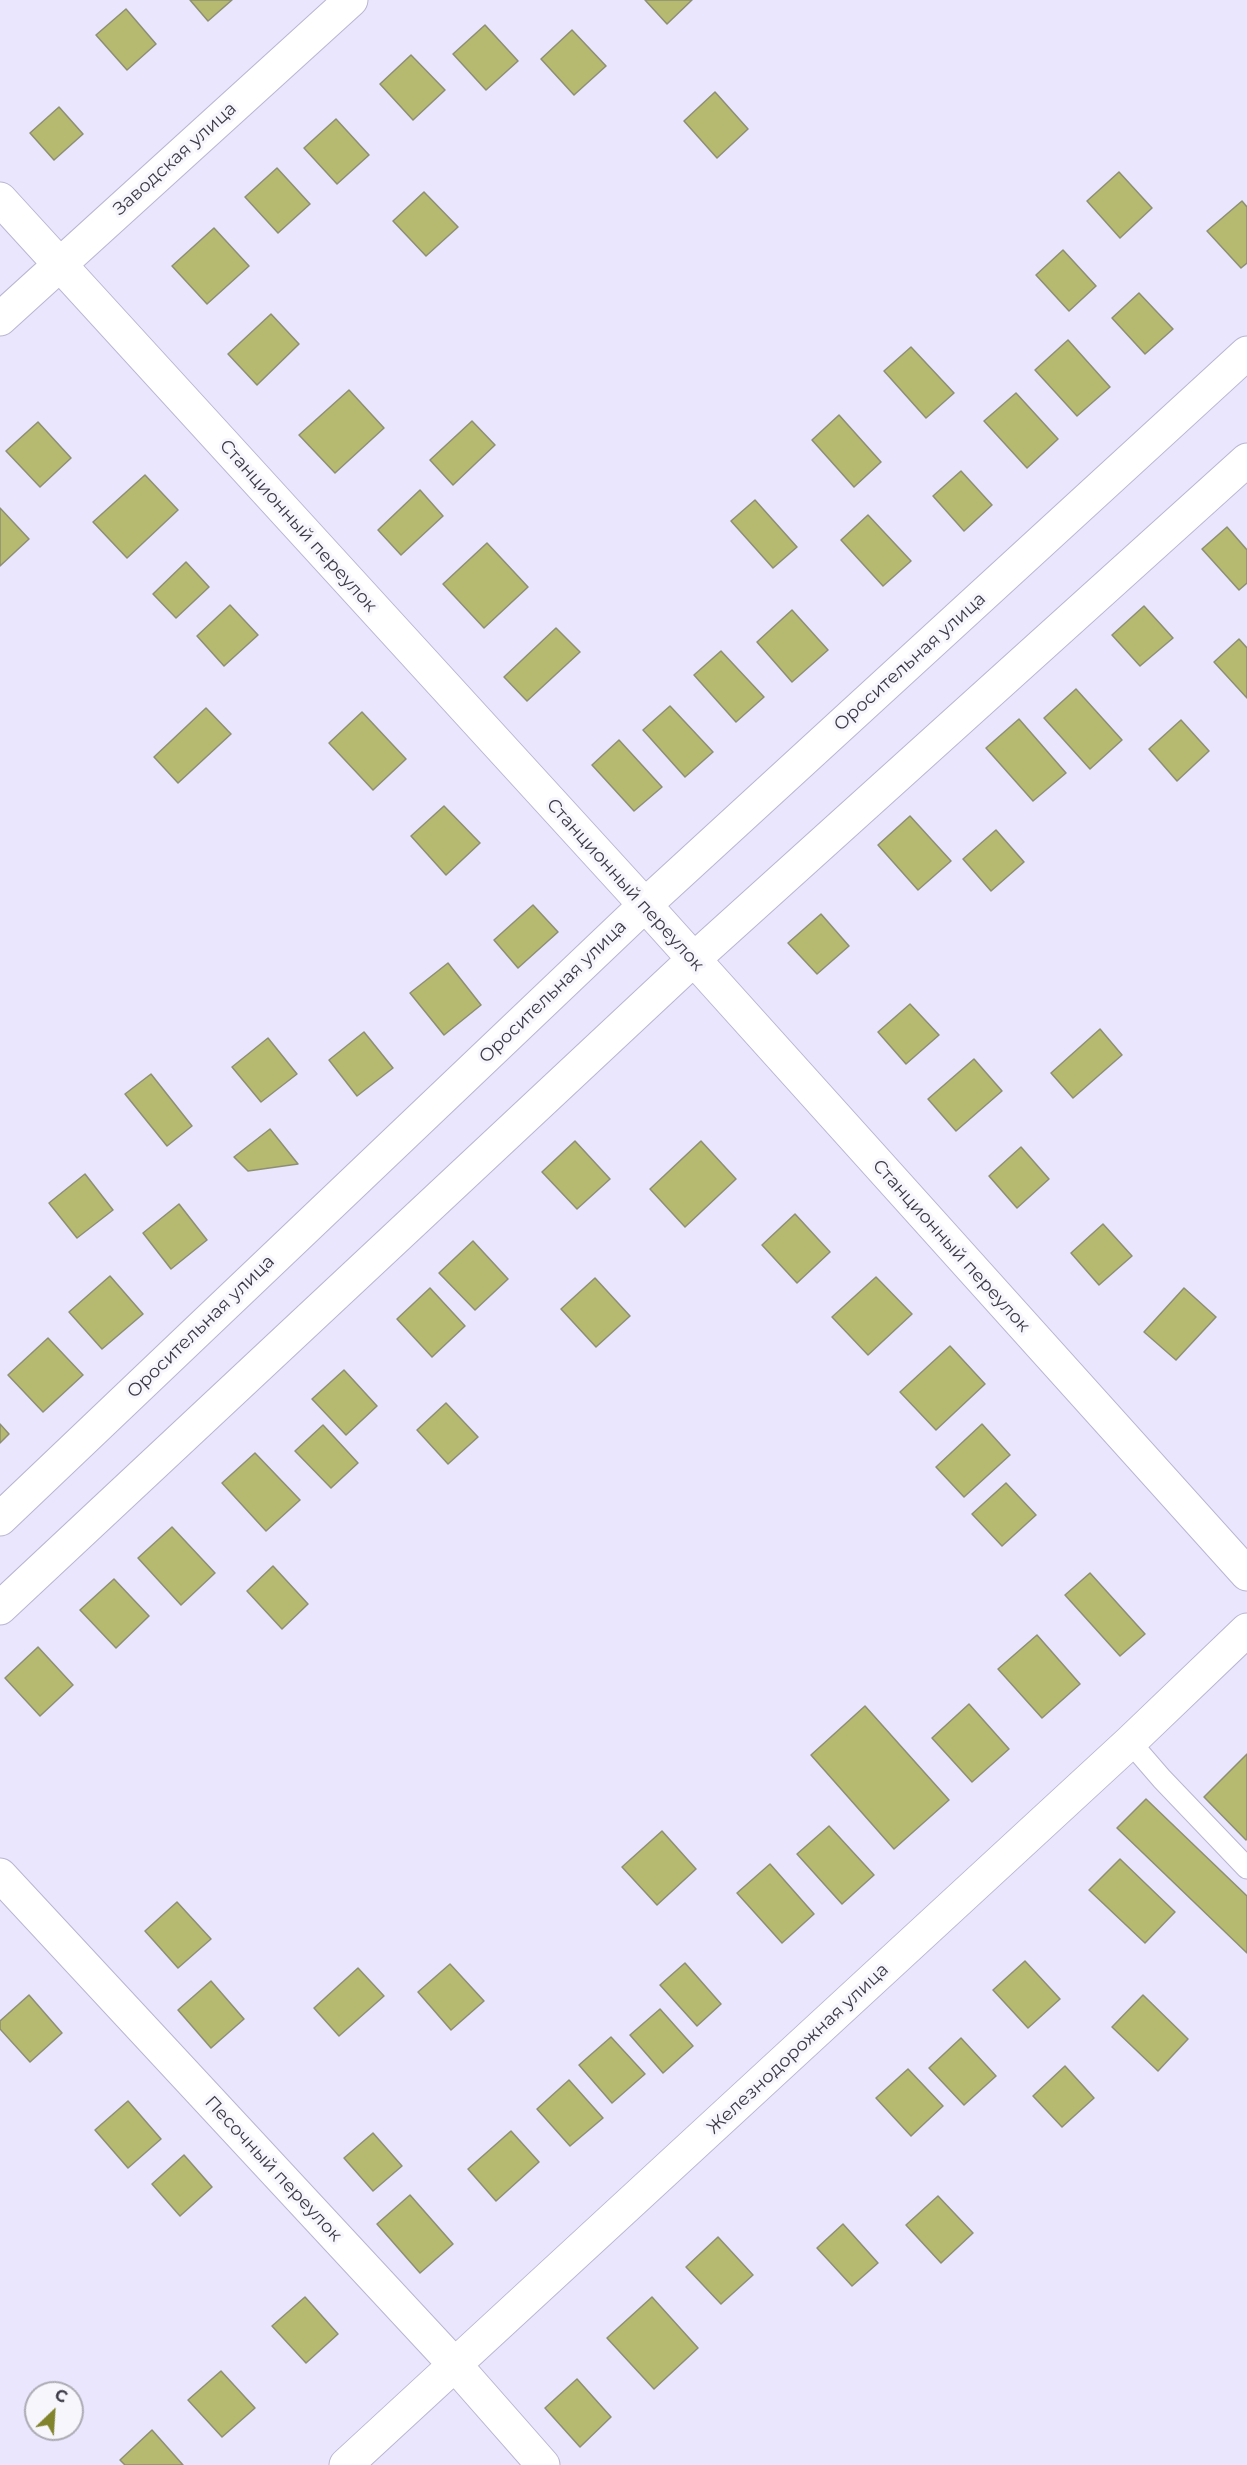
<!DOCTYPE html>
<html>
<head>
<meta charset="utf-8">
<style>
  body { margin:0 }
  #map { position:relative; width:1247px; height:2465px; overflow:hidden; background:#eae6fe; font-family:Montserrat,sans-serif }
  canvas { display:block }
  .north { position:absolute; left:24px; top:2381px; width:60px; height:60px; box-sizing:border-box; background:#f7f6fc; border:2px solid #acabb3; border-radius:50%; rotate:25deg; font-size:16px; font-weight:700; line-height:24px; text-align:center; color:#3c3a46 }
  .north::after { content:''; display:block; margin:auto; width:21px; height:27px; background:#81832d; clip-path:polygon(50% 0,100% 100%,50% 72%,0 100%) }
</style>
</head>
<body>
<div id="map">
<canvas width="1247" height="2465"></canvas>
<div class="north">С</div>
</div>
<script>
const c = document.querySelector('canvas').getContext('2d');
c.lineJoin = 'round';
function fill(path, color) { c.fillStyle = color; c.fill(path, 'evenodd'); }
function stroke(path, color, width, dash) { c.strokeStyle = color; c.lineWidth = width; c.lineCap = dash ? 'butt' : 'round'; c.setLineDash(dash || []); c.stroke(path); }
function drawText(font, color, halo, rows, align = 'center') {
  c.font = font + ' Montserrat,sans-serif'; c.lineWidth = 6; c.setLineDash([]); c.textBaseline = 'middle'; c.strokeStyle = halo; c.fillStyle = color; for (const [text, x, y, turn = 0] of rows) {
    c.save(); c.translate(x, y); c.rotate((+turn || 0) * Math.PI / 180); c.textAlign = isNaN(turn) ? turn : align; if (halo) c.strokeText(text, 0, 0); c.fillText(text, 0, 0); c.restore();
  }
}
const building = new Path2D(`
  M 190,0 L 232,0 L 208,21 Z
  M 645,0 L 692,0 L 667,24 Z
  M 126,9 L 156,44 L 127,70 L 96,35 Z
  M 485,25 L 518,61 L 486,90 L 453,54 Z
  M 572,30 L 606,66 L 574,95 L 541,59 Z
  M 411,55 L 445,90 L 413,120 L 380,84 Z
  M 715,92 L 748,129 L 717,158 L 684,121 Z
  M 59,107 L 83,134 L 54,160 L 30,133 Z
  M 336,119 L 369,155 L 337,184 L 304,148 Z
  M 277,168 L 310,204 L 278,233 L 245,197 Z
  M 1119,172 L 1152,208 L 1120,238 L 1087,201 Z
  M 424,192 L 458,227 L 426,256 L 393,221 Z
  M 1242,201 L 1247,207 L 1247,263 L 1241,268 L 1207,231 Z
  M 214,228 L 249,266 L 207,304 L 172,266 Z
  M 1063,250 L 1096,286 L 1069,311 L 1036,275 Z
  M 1139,293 L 1173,329 L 1145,354 L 1112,318 Z
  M 271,314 L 299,344 L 257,385 L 228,354 Z
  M 1068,340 L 1110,387 L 1077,416 L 1035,370 Z
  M 911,347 L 954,393 L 926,418 L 884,371 Z
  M 349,390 L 384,428 L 335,473 L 299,435 Z
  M 1016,393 L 1058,439 L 1027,468 L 984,421 Z
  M 839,415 L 881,462 L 854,487 L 812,440 Z
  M 472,421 L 495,445 L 453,485 L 430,460 Z
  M 38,422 L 71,458 L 40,487 L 6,451 Z
  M 961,471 L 992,505 L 964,531 L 933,496 Z
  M 145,475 L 178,510 L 127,558 L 93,522 Z
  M 420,490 L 443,516 L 401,555 L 378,530 Z
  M 755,500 L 797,547 L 773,568 L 731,521 Z
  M 0,508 L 29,539 L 0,566 Z
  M 868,515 L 911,561 L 883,586 L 841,540 Z
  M 1227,527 L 1247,550 L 1247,583 L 1239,590 L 1202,549 Z
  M 487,543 L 528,587 L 484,628 L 443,584 Z
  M 186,562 L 209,587 L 176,618 L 153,594 Z
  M 230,605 L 258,635 L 224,666 L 197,636 Z
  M 1144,606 L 1173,638 L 1140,666 L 1112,635 Z
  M 792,610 L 828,650 L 792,682 L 757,642 Z
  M 556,628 L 580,652 L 527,701 L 504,677 Z
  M 1239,639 L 1247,648 L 1247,698 L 1214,662 Z
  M 721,651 L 764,697 L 736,722 L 694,675 Z
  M 1076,689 L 1122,740 L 1090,769 L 1044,718 Z
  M 670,706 L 713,752 L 685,777 L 643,730 Z
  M 206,708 L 231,734 L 178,783 L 154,757 Z
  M 362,712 L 406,759 L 373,790 L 329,743 Z
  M 1019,719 L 1066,773 L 1033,801 L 986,748 Z
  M 1181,720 L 1209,751 L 1177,781 L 1149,749 Z
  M 619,740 L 662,787 L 634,811 L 592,765 Z
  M 444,806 L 480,843 L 446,875 L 411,836 Z
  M 910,816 L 951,861 L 918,890 L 878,845 Z
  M 996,830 L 1024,862 L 991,891 L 963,859 Z
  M 533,905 L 558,932 L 518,968 L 494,940 Z
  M 821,914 L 849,946 L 817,974 L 788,943 Z
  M 448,963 L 481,1005 L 444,1035 L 410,993 Z
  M 910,1004 L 939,1035 L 906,1064 L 878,1032 Z
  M 1100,1029 L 1122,1055 L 1073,1098 L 1051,1073 Z
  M 364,1032 L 393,1068 L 357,1096 L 329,1060 Z
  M 268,1038 L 297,1074 L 261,1102 L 232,1067 Z
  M 974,1059 L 1002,1091 L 956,1131 L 928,1099 Z
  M 151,1074 L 192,1126 L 167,1146 L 125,1094 Z
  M 270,1129 L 298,1164 L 248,1171 L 234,1157 Z
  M 575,1141 L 610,1179 L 577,1209 L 542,1172 Z
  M 701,1141 L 736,1179 L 685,1227 L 650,1189 Z
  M 1021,1147 L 1049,1179 L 1017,1208 L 989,1176 Z
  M 85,1174 L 113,1210 L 77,1238 L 49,1203 Z
  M 179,1204 L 207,1240 L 171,1269 L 143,1233 Z
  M 795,1214 L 830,1252 L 797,1283 L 762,1245 Z
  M 1103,1224 L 1132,1256 L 1099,1285 L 1071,1253 Z
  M 473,1241 L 508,1279 L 475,1310 L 439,1273 Z
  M 110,1276 L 143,1314 L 102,1349 L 69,1312 Z
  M 876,1277 L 912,1314 L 868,1355 L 832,1317 Z
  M 595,1278 L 630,1316 L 596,1347 L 561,1309 Z
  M 430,1288 L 465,1326 L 432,1357 L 397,1319 Z
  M 1184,1288 L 1216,1317 L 1176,1360 L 1144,1332 Z
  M 48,1338 L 83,1375 L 43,1412 L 8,1375 Z
  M 950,1346 L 985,1384 L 936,1430 L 900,1392 Z
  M 344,1370 L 377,1406 L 346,1435 L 312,1399 Z
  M 446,1403 L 478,1437 L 448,1464 L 417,1430 Z
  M 0,1424 L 9,1434 L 0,1443 Z
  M 982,1424 L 1010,1455 L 964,1497 L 936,1467 Z
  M 323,1425 L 358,1463 L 331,1488 L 295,1451 Z
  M 255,1453 L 300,1500 L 266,1531 L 222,1483 Z
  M 1006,1483 L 1036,1515 L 1002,1546 L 972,1514 Z
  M 172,1527 L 215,1573 L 181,1605 L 138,1558 Z
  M 273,1566 L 308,1604 L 282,1629 L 247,1591 Z
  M 1090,1573 L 1145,1634 L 1120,1656 L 1065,1595 Z
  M 114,1579 L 149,1616 L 116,1648 L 80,1610 Z
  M 1037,1635 L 1080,1684 L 1042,1718 L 998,1669 Z
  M 38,1647 L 73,1685 L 40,1716 L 5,1678 Z
  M 969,1704 L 1009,1749 L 972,1782 L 932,1738 Z
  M 865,1706 L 949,1800 L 894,1849 L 811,1755 Z
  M 1247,1754 L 1247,1839 L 1246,1840 L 1204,1797 Z
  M 1146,1799 L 1247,1896 L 1247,1953 L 1117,1828 Z
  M 829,1826 L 874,1875 L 842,1904 L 797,1854 Z
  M 662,1831 L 696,1869 L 657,1905 L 622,1867 Z
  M 1120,1859 L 1175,1912 L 1145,1943 L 1089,1890 Z
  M 770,1864 L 814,1914 L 782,1943 L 737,1893 Z
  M 177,1902 L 211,1939 L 178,1968 L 145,1931 Z
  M 1025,1961 L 1060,1999 L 1028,2028 L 993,1990 Z
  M 685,1963 L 721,2004 L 697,2026 L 660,1985 Z
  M 450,1964 L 484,2001 L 451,2030 L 418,1992 Z
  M 358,1968 L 384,1996 L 339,2036 L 314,2008 Z
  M 211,1981 L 244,2019 L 211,2048 L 178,2010 Z
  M 29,1995 L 62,2033 L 30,2062 L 0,2029 L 0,2021 Z
  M 1143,1995 L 1188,2039 L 1158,2071 L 1112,2027 Z
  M 660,2009 L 693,2046 L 663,2073 L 630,2035 Z
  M 611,2037 L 645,2074 L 612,2103 L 579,2065 Z
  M 961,2038 L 996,2076 L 964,2105 L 929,2068 Z
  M 1065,2066 L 1094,2098 L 1062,2127 L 1033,2096 Z
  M 908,2069 L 943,2106 L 911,2136 L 876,2098 Z
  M 569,2080 L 603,2118 L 570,2146 L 537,2109 Z
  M 128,2101 L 161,2139 L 128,2168 L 95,2130 Z
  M 511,2131 L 539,2162 L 496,2201 L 468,2169 Z
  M 373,2133 L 402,2166 L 373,2191 L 344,2158 Z
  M 184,2155 L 212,2187 L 180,2216 L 152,2184 Z
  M 410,2195 L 453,2244 L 420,2273 L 377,2224 Z
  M 938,2196 L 973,2233 L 941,2263 L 906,2225 Z
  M 843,2224 L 878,2263 L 852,2286 L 817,2248 Z
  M 718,2237 L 753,2275 L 721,2304 L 686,2267 Z
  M 305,2297 L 338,2334 L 306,2363 L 272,2326 Z
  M 652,2297 L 698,2348 L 654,2389 L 607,2338 Z
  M 221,2371 L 255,2408 L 222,2437 L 188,2400 Z
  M 577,2379 L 611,2417 L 580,2447 L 545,2408 Z
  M 152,2430 L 183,2465 L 125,2465 L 120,2460 Z`);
const lane = new Path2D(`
  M 1130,1742 L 1162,1779 L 1247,1868`);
const street = new Path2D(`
  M 0,199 L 645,905 L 1247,1574
  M 0,1519 L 645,905 L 1247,353
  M 0,1608 L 693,960 L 1247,460
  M 0,1875 L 456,2366 L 543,2465
  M 346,2465 L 1130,1742 L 1247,1630`);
const secondary = new Path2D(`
  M 0,319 L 351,0`);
const streetNames = [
  ["Заводская улица",175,159,-42],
  ["Станционный переулок",298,526,48],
  ["Оросительная улица",910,662,-42],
  ["Станционный переулок",625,885,48],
  ["Оросительная улица",553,992,-44],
  ["Станционный переулок",951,1246,48],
  ["Оросительная улица",201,1327,-44],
  ["Железнодорожная улица",798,2049,-43],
  ["Песочный переулок",273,2169,47]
];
fill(building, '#b6ba71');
stroke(building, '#8d8f72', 1.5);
stroke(lane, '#b9b5d2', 23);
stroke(street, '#b9b5d2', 35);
stroke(secondary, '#b9b5d2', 35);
stroke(lane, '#fff', 21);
stroke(street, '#fff', 33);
stroke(secondary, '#fff', 33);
drawText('18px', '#3c3a46', '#f7f6fc', streetNames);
</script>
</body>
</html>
